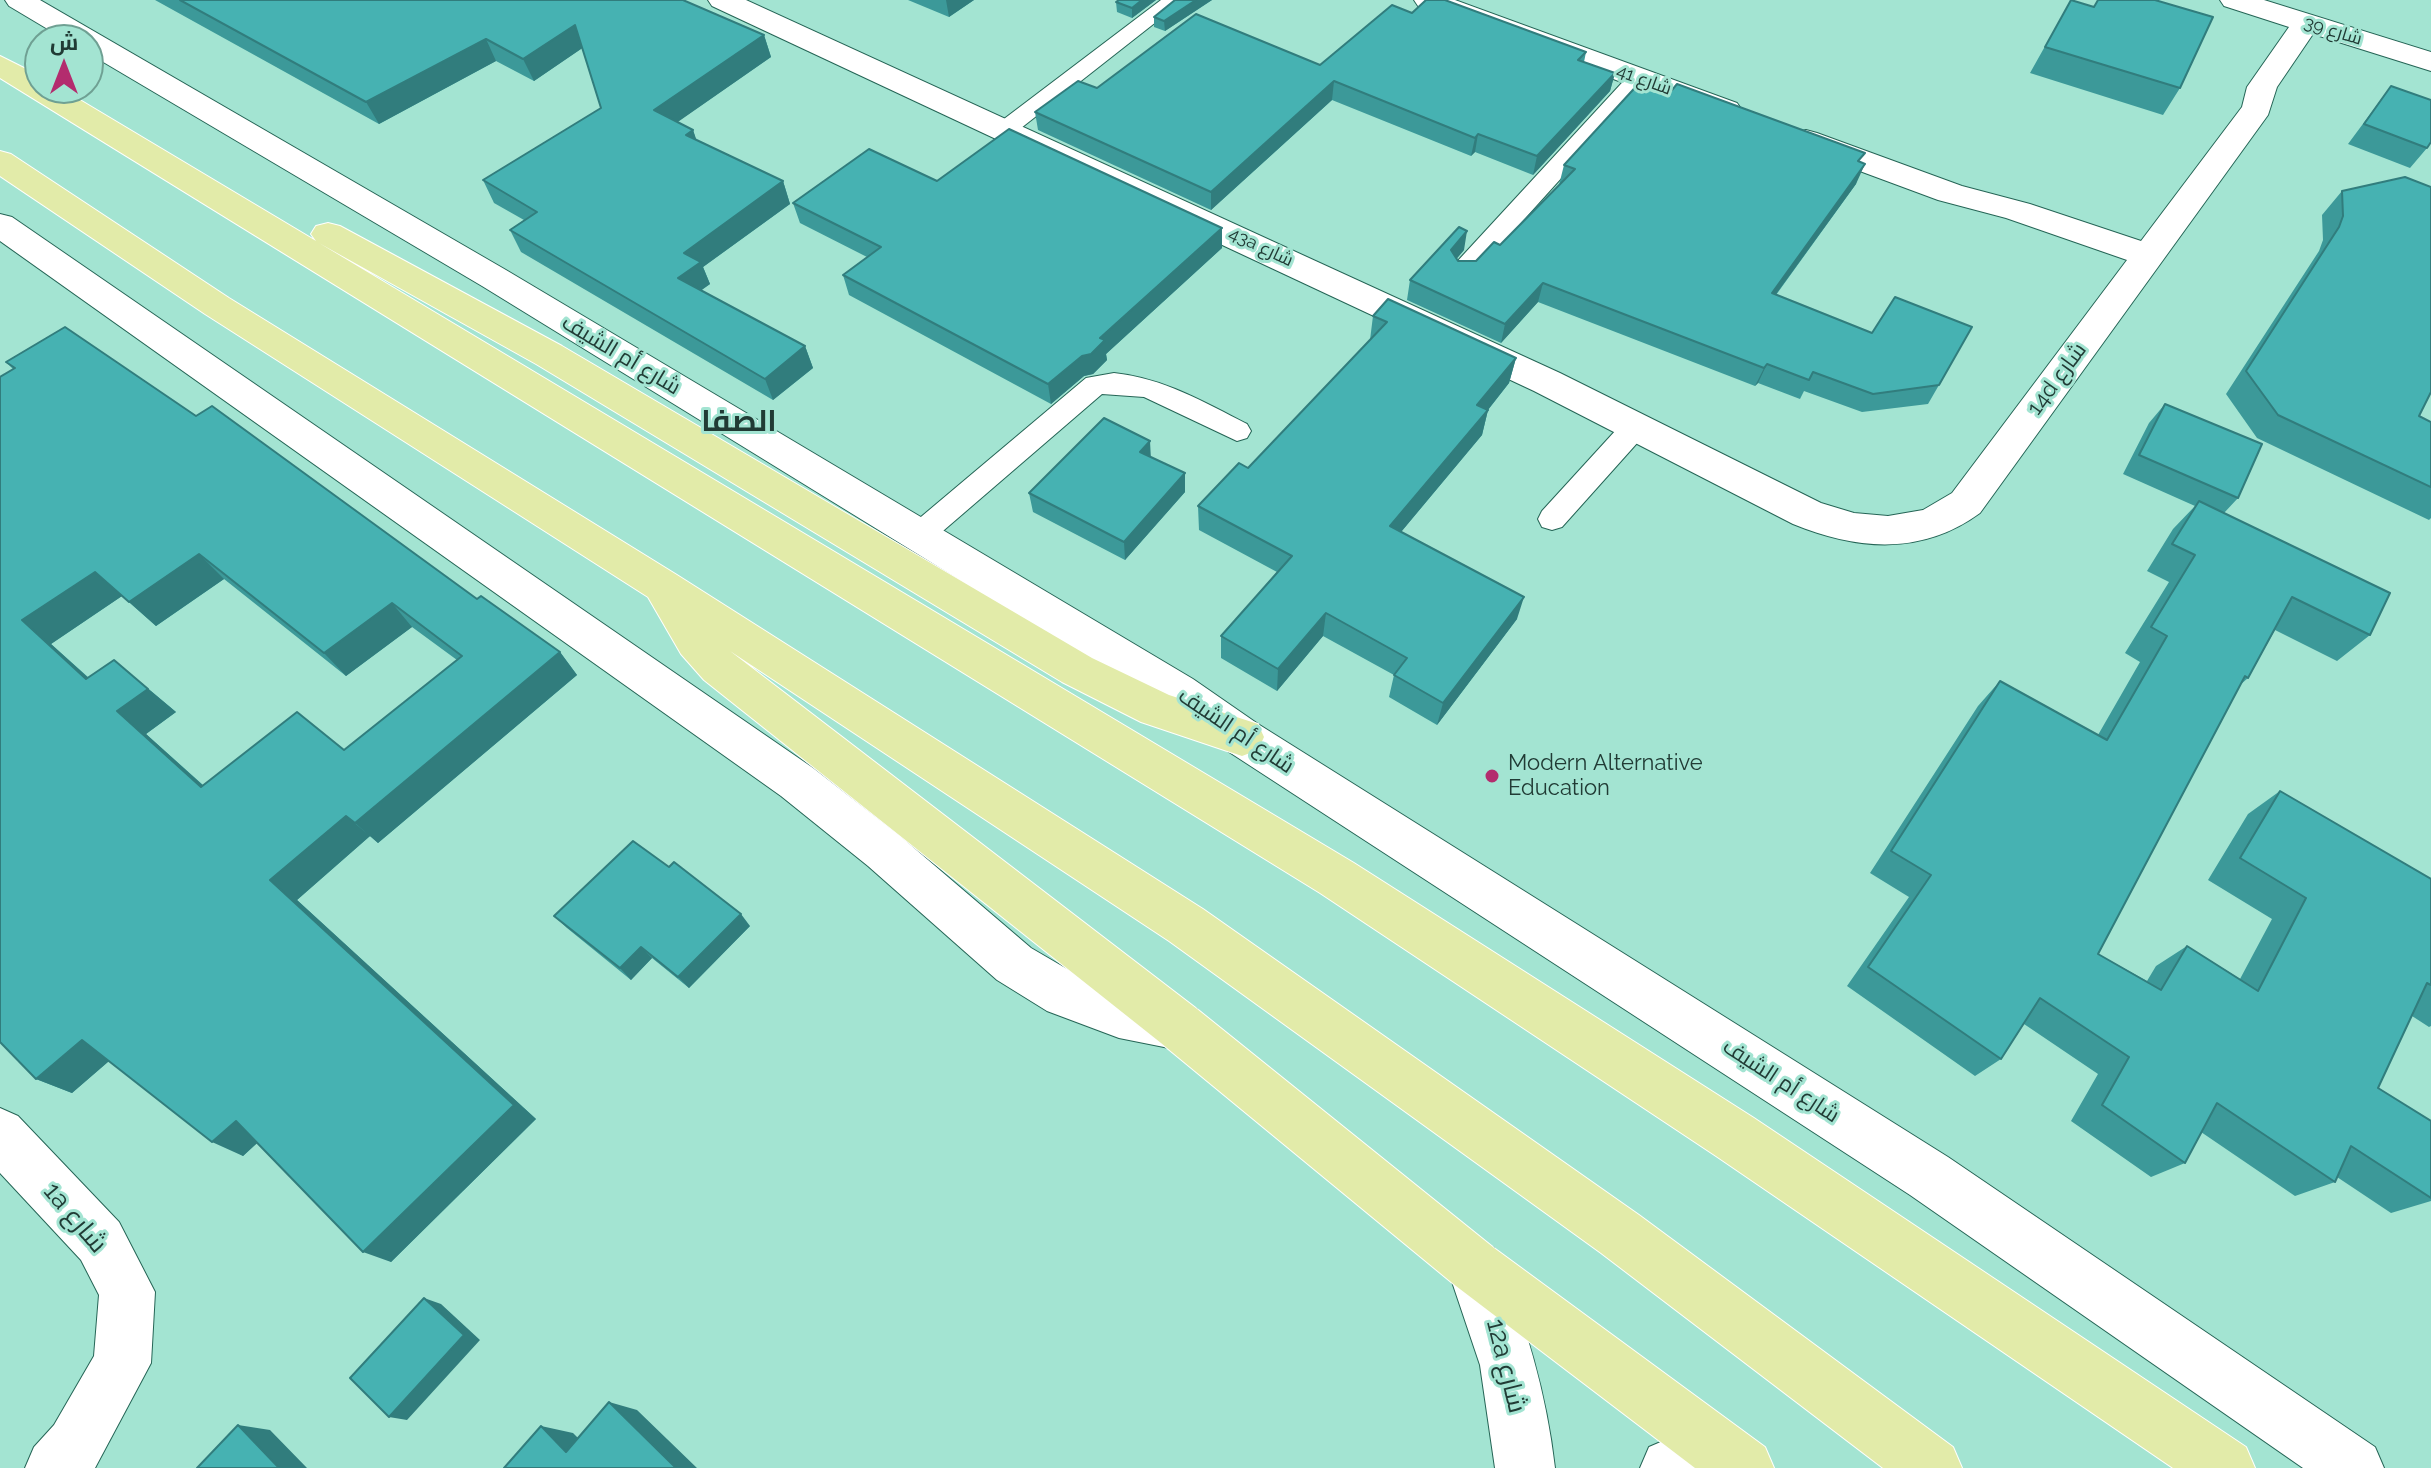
<!DOCTYPE html>
<html>
<head>
<meta charset="utf-8">
<style>
  body { margin:0 }
  #map { position:relative; width:2431px; height:1468px; overflow:hidden; background:#a3e4d2; font-family:Raleway,Cairo,sans-serif }
  canvas { display:block }
  .north { position:absolute; left:24px; top:24px; width:80px; height:80px; box-sizing:border-box; background:#a3e4d2; border:2px solid #6fa093; border-radius:50%; rotate:0deg; font-size:22px; font-weight:700; line-height:32px; text-align:center; color:#213b35 }
  .north::after { content:''; display:block; margin:auto; width:28px; height:36px; background:#b32c6e; clip-path:polygon(50% 0,100% 100%,50% 72%,0 100%) }
</style>
</head>
<body>
<div id="map">
<canvas width="2431" height="1468"></canvas>
<div class="north">ش</div>
</div>
<script>
const c = document.querySelector('canvas').getContext('2d');
c.lineJoin = 'round';
function stroke(path, color, width, dash) { c.strokeStyle = color; c.lineWidth = width; c.lineCap = dash ? 'butt' : 'round'; c.setLineDash(dash || []); c.stroke(path); }
function fill(path, color) { c.fillStyle = color; c.fill(path, 'evenodd'); }
function drawText(font, color, halo, rows, align = 'center') {
  c.font = font + ' Raleway,Cairo,sans-serif'; c.lineWidth = 6; c.setLineDash([]); c.textBaseline = 'middle'; c.strokeStyle = halo; c.fillStyle = color; for (const [text, x, y, turn = 0] of rows) {
    c.save(); c.translate(x, y); c.rotate((+turn || 0) * Math.PI / 180); c.textAlign = isNaN(turn) ? turn : align; if (halo) c.strokeText(text, 0, 0); c.fillText(text, 0, 0); c.restore();
  }
}
const service = new Path2D(`
  M 1161,0 L 1184,0 L 1016,132 L 1000,132 L 997,127 L 1000,122 Z
  M 1639,71 L 1647,73 L 1650,78 L 1647,83 L 1472,277 L 1454,277 L 1450,271 L 1454,265 L 1631,73 Z
  M 1114,373 C 1163,378 1204,402 1247,424 L 1251,431 L 1247,438 L 1237,441 L 1144,397 L 1102,394 L 929,543 L 919,546 L 909,543 L 905,535 L 909,527 L 1086,378 Z
  M 1637,415 L 1647,418 L 1651,425 L 1647,432 L 1562,527 L 1552,530 L 1542,527 L 1538,519 L 1542,511 L 1627,418 Z`);
const minor = new Path2D(`
  M 5,0 L 40,0 L 506,270 L 1193,679 L 1258,724 L 1948,1157 L 2375,1447 L 2384,1468 L 2303,1468 L 1910,1195 L 1226,750 L 1163,705 L 482,286 L 88,53 L 88,40 L 66,40 L 9,6 Z
  M 708,0 L 746,0 L 1560,373 L 1821,503 L 1854,513 L 1888,516 L 1923,510 L 1952,493 L 2127,260 L 2006,218 L 1938,200 L 1795,147 L 1790,140 L 1795,133 L 1806,130 L 1817,133 L 1962,186 L 2030,204 L 2141,241 L 2242,107 L 2247,87 L 2289,27 L 2224,6 L 2220,0 L 2264,0 L 2431,52 L 2431,71 L 2313,34 L 2277,87 L 2268,115 L 1980,513 C 1921,556 1857,550 1793,524 L 1534,391 L 712,6 Z
  M 1414,0 L 1455,0 L 1737,103 L 1742,110 L 1737,117 L 1715,117 L 1418,6 Z
  M 0,214 L 12,217 L 813,768 L 900,836 L 1031,948 L 1079,976 L 1119,990 L 1197,1009 L 1204,1026 L 1197,1043 L 1179,1050 L 1119,1038 L 1047,1011 L 997,980 L 868,866 L 781,796 L 0,241 Z
  M 0,1108 L 18,1116 L 119,1222 L 155,1292 L 151,1363 L 95,1468 L 25,1468 L 34,1447 L 54,1425 L 94,1356 L 99,1295 L 81,1260 L 0,1173 Z
  M 1475,1239 L 1494,1248 C 1525,1320 1546,1390 1555,1468 L 1495,1468 L 1480,1365 L 1447,1267 L 1456,1248 Z
  M 1670,1438 L 1714,1438 L 1735,1447 L 1744,1468 L 1640,1468 L 1649,1447 Z`);
const primary = new Path2D(`
  M 0,56 L 40,76 L 40,88 L 60,88 L 316,241 L 311,234 L 316,226 L 328,223 L 340,226 L 562,346 L 1092,658 L 1169,695 L 1258,724 L 1264,737 L 1258,750 L 1242,756 L 1141,722 L 1062,682 L 536,364 L 319,243 L 1354,863 L 1754,1118 L 2246,1447 L 2255,1468 L 2173,1468 L 1716,1156 L 1320,893 L 0,78 Z
  M 0,151 L 11,154 L 229,298 L 677,575 L 1203,909 L 1639,1215 L 1953,1447 L 1962,1468 L 1883,1468 L 1601,1253 L 1169,941 L 730,651 L 1197,1009 L 1494,1248 L 1765,1447 L 1774,1468 L 1695,1468 L 1456,1286 L 1161,1043 L 704,680 L 681,654 L 648,597 L 205,314 L 0,176 Z`);
const wall = new Path2D(`
  M 155,0 L 683,0 L 764,35 L 771,57 L 677,122 L 693,130 L 696,140 L 783,181 L 790,204 L 703,267 L 710,284 L 701,290 L 805,346 L 813,368 L 773,400 L 521,252 L 510,230 L 524,220 L 494,203 L 483,180 L 601,108 L 582,48 L 534,81 L 496,61 L 379,124 Z
  M 908,0 L 974,0 L 949,17 Z
  M 1119,0 L 1156,0 L 1132,18 L 1117,12 L 1116,2 Z
  M 1175,0 L 1212,0 L 1165,31 L 1154,27 L 1154,17 Z
  M 2071,0 L 2094,7 L 2180,88 L 2163,115 L 2030,73 Z
  M 1412,13 L 1586,52 L 1584,62 L 1615,73 L 1610,91 L 1533,175 L 1475,152 L 1471,156 L 1332,100 L 1211,210 L 1038,130 L 1035,112 L 1097,88 L 1320,65 Z
  M 2391,86 L 2427,148 L 2410,168 L 2348,144 Z
  M 1860,162 L 1856,184 L 1776,295 L 1939,385 L 1928,404 L 1862,412 L 1804,391 L 1800,399 L 1758,383 L 1755,386 L 1538,302 L 1501,343 L 1407,300 L 1410,280 L 1464,250 L 1456,259 L 1458,261 L 1476,261 L 1500,245 L 1559,185 L 1564,165 Z
  M 937,181 L 1222,228 L 1222,248 L 1106,354 L 1107,360 L 1093,374 L 1084,376 L 1051,404 L 849,295 L 843,275 L 867,257 L 800,223 L 793,203 Z
  M 2342,191 L 2419,416 L 2431,422 L 2431,518 L 2429,520 L 2257,438 L 2226,394 L 2319,251 L 2323,240 L 2322,215 Z
  M 1373,316 L 1516,358 L 1509,383 L 1488,410 L 1482,435 L 1401,532 L 1517,619 L 1437,725 L 1389,697 L 1394,675 L 1323,636 L 1277,691 L 1221,658 L 1221,636 L 1277,572 L 1199,530 L 1198,506 L 1248,468 L 1370,340 Z
  M 6,362 L 196,416 L 477,599 L 560,652 L 577,675 L 378,843 L 370,836 L 297,900 L 536,1119 L 391,1262 L 257,1143 L 243,1156 L 109,1061 L 72,1093 L 36,1079 L 13,369 ZM 224,579 L 346,676 L 412,627 L 457,660 L 344,750 L 203,785 L 146,734 L 176,712 L 114,660 L 89,678 L 51,644 L 122,596 L 156,626 Z
  M 2165,404 L 2238,498 L 2224,513 L 2370,635 L 2337,661 L 2275,630 L 2248,678 L 2240,685 L 2098,954 L 2147,981 L 2156,966 L 2187,946 L 2240,979 L 2272,919 L 2208,880 L 2248,814 L 2280,791 L 2431,879 L 2431,1026 L 2429,1027 L 2412,1016 L 2378,1088 L 2431,1121 L 2431,1201 L 2391,1213 L 2337,1177 L 2335,1182 L 2295,1196 L 2201,1132 L 2185,1163 L 2151,1177 L 2071,1121 L 2098,1074 L 2024,1024 L 2001,1059 L 1975,1076 L 1847,986 L 1909,897 L 1870,873 L 1978,706 L 2000,681 L 2098,735 L 2140,662 L 2125,653 L 2169,582 L 2147,571 L 2173,529 L 2195,506 L 2123,474 L 2149,423 Z
  M 1151,457 L 1185,473 L 1185,492 L 1125,560 L 1033,512 L 1029,493 Z
  M 554,916 L 750,926 L 689,988 L 652,958 L 631,980 L 567,928 Z`);
const shadedWall = new Path2D(`
  M 946,0 L 974,0 L 949,17 Z
  M 1142,0 L 1156,0 L 1132,18 L 1132,8 Z
  M 1196,0 L 1212,0 L 1165,31 L 1164,21 Z
  M 575,25 L 584,47 L 534,81 L 523,59 Z
  M 764,35 L 771,57 L 662,133 L 654,110 Z
  M 486,39 L 496,61 L 379,124 L 366,102 Z
  M 1615,73 L 1610,91 L 1533,175 L 1537,156 Z
  M 1334,81 L 1332,100 L 1211,210 L 1211,192 Z
  M 693,130 L 701,153 L 686,135 Z
  M 1478,134 L 1475,152 L 1471,156 L 1475,138 Z
  M 1865,164 L 1856,184 L 1763,312 L 1772,293 Z
  M 783,181 L 790,204 L 703,267 L 710,284 L 688,300 L 678,278 L 684,253 Z
  M 1222,228 L 1222,248 L 1106,354 L 1107,360 L 1093,374 L 1084,376 L 1051,404 L 1048,384 Z
  M 1467,231 L 1464,250 L 1448,269 L 1451,250 Z
  M 1543,283 L 1538,302 L 1501,343 L 1505,324 Z
  M 805,346 L 813,368 L 773,400 L 765,379 Z
  M 1516,358 L 1509,383 L 1472,430 L 1477,405 Z
  M 1767,364 L 1758,383 L 1755,386 L 1764,368 Z
  M 1488,410 L 1482,435 L 1386,550 L 1390,526 Z
  M 1150,441 L 1151,460 L 1140,452 Z
  M 1185,473 L 1185,492 L 1125,560 L 1124,542 Z
  M 199,554 L 224,579 L 156,626 L 129,602 Z
  M 95,572 L 122,596 L 51,644 L 115,702 L 86,679 L 22,620 Z
  M 1524,597 L 1517,619 L 1437,725 L 1443,703 Z
  M 392,603 L 412,627 L 346,676 L 324,653 Z
  M 1326,613 L 1323,636 L 1277,691 L 1278,669 Z
  M 560,652 L 577,675 L 378,843 L 355,823 Z
  M 114,660 L 176,712 L 146,734 L 228,808 L 201,787 L 117,711 Z
  M 346,816 L 370,836 L 297,900 L 536,1119 L 391,1262 L 363,1252 L 270,880 Z
  M 741,914 L 750,926 L 689,988 L 678,977 Z
  M 641,947 L 652,958 L 631,980 L 620,968 Z
  M 82,1040 L 116,1055 L 72,1093 L 36,1079 Z
  M 236,1121 L 266,1135 L 243,1156 L 212,1142 Z
  M 424,1298 L 441,1304 L 480,1340 L 407,1420 L 389,1417 Z
  M 609,1402 L 637,1410 L 697,1468 L 676,1468 Z
  M 238,1425 L 270,1430 L 307,1468 L 279,1468 Z
  M 541,1426 L 573,1433 L 597,1457 L 566,1452 Z`);
const building = new Path2D(`
  M 180,0 L 683,0 L 764,35 L 654,110 L 693,130 L 686,135 L 783,181 L 684,253 L 701,262 L 678,278 L 805,346 L 765,379 L 510,230 L 537,212 L 483,180 L 601,108 L 575,25 L 523,59 L 486,39 L 366,102 Z
  M 1119,0 L 1142,0 L 1132,8 L 1116,2 Z
  M 1175,0 L 1196,0 L 1164,21 L 1154,17 Z
  M 1426,0 L 1445,0 L 1586,52 L 1578,60 L 1615,73 L 1537,156 L 1478,134 L 1475,138 L 1334,81 L 1211,192 L 1035,112 L 1078,81 L 1097,88 L 1196,14 L 1320,65 L 1392,5 L 1412,13 Z
  M 2071,0 L 2094,7 L 2098,0 L 2155,0 L 2213,17 L 2180,88 L 2045,47 Z
  M 1642,80 L 1672,90 L 1677,84 L 1865,153 L 1858,161 L 1865,164 L 1772,293 L 1872,333 L 1895,297 L 1972,327 L 1939,385 L 1873,394 L 1813,372 L 1809,380 L 1767,364 L 1764,368 L 1543,283 L 1505,324 L 1410,280 L 1459,227 L 1467,231 L 1451,250 L 1458,261 L 1476,261 L 1494,242 L 1500,245 L 1575,169 L 1564,165 Z
  M 2391,86 L 2431,100 L 2431,142 L 2427,148 L 2364,124 Z
  M 1009,129 L 1222,228 L 1100,338 L 1105,340 L 1091,354 L 1082,356 L 1048,384 L 843,275 L 881,247 L 793,203 L 869,149 L 937,181 Z
  M 2405,177 L 2431,187 L 2431,392 L 2419,416 L 2431,422 L 2431,487 L 2278,415 L 2246,371 L 2339,227 L 2343,216 L 2342,191 Z
  M 1388,299 L 1516,358 L 1477,405 L 1488,410 L 1390,526 L 1524,597 L 1443,703 L 1394,675 L 1407,658 L 1326,613 L 1278,669 L 1221,636 L 1292,556 L 1198,506 L 1239,463 L 1248,468 L 1387,322 L 1373,316 Z
  M 65,327 L 196,416 L 212,406 L 477,599 L 481,596 L 560,652 L 355,823 L 346,816 L 270,880 L 514,1105 L 363,1252 L 236,1121 L 212,1142 L 82,1040 L 36,1079 L 0,1042 L 0,377 L 15,368 L 6,362 ZM 199,554 L 324,653 L 392,603 L 462,656 L 344,750 L 297,712 L 201,787 L 117,711 L 148,689 L 114,660 L 86,679 L 22,620 L 95,572 L 129,602 Z
  M 2165,404 L 2262,444 L 2238,498 L 2139,455 Z
  M 1104,418 L 1150,441 L 1140,452 L 1185,473 L 1124,542 L 1029,493 Z
  M 2199,501 L 2390,593 L 2370,635 L 2292,597 L 2248,678 L 2245,676 L 2098,954 L 2161,990 L 2187,946 L 2258,991 L 2306,898 L 2240,858 L 2280,791 L 2431,879 L 2431,985 L 2427,983 L 2378,1088 L 2431,1121 L 2431,1198 L 2351,1146 L 2335,1182 L 2217,1103 L 2185,1163 L 2102,1105 L 2129,1057 L 2040,998 L 2001,1059 L 1868,967 L 1931,875 L 1891,851 L 2000,681 L 2107,740 L 2167,636 L 2151,627 L 2195,555 L 2172,544 Z
  M 633,841 L 669,867 L 674,862 L 741,914 L 678,977 L 641,947 L 620,968 L 554,916 Z
  M 424,1298 L 464,1335 L 389,1417 L 350,1378 Z
  M 609,1402 L 676,1468 L 504,1468 L 541,1426 L 566,1452 Z
  M 238,1425 L 279,1468 L 197,1468 Z`);
const markers = [
  [1492,776,8,"#b32c6e"]
];
const farStreetnames = [
  ["شارع 39",2333,31,17],
  ["شارع 41",1644,80,20],
  ["43a شارع",1261,247,25]
];
const streetNames = [
  ["شارع أم الشيف",621,355,31],
  ["14d شارع",2057,379,-54],
  ["شارع أم الشيف",1236,731,34],
  ["شارع أم الشيف",1781,1081,33]
];
const poiNames = [
  ["Modern Alternative",1508,763],
  ["Education",1508,788]
];
const nearStreetnames = [
  ["1a شارع",75,1218,50],
  ["12a شارع",1506,1366,76]
];
const districtNames = [
  ["الصفا",739,422]
];
stroke(service, '#256556', 2);
stroke(minor, '#256556', 2);
stroke(primary, '#fff', 2);
fill(service, '#fff');
fill(minor, '#fff');
fill(primary, '#e2eba9');
fill(wall, '#3c9999');
fill(shadedWall, '#317d7d');
fill(building, '#46b2b2');
stroke(building, '#317d7d', 2);
for (const [x, y, r, color] of markers) { const dot = new Path2D(); dot.arc(x, y, r, 0, 2 * Math.PI); c.fillStyle = color; c.fill(dot); stroke(dot, '#a3e4d2', 3); }
drawText('18px', '#213b35', '#a3e4d2', farStreetnames);
drawText('22px', '#213b35', '#a3e4d2', streetNames);
drawText('22px', '#213b35', '#a3e4d2', poiNames, 'left');
drawText('26px', '#213b35', '#a3e4d2', nearStreetnames);
drawText('bold 30px', '#213b35', '#a3e4d2', districtNames);
</script>
</body>
</html>
